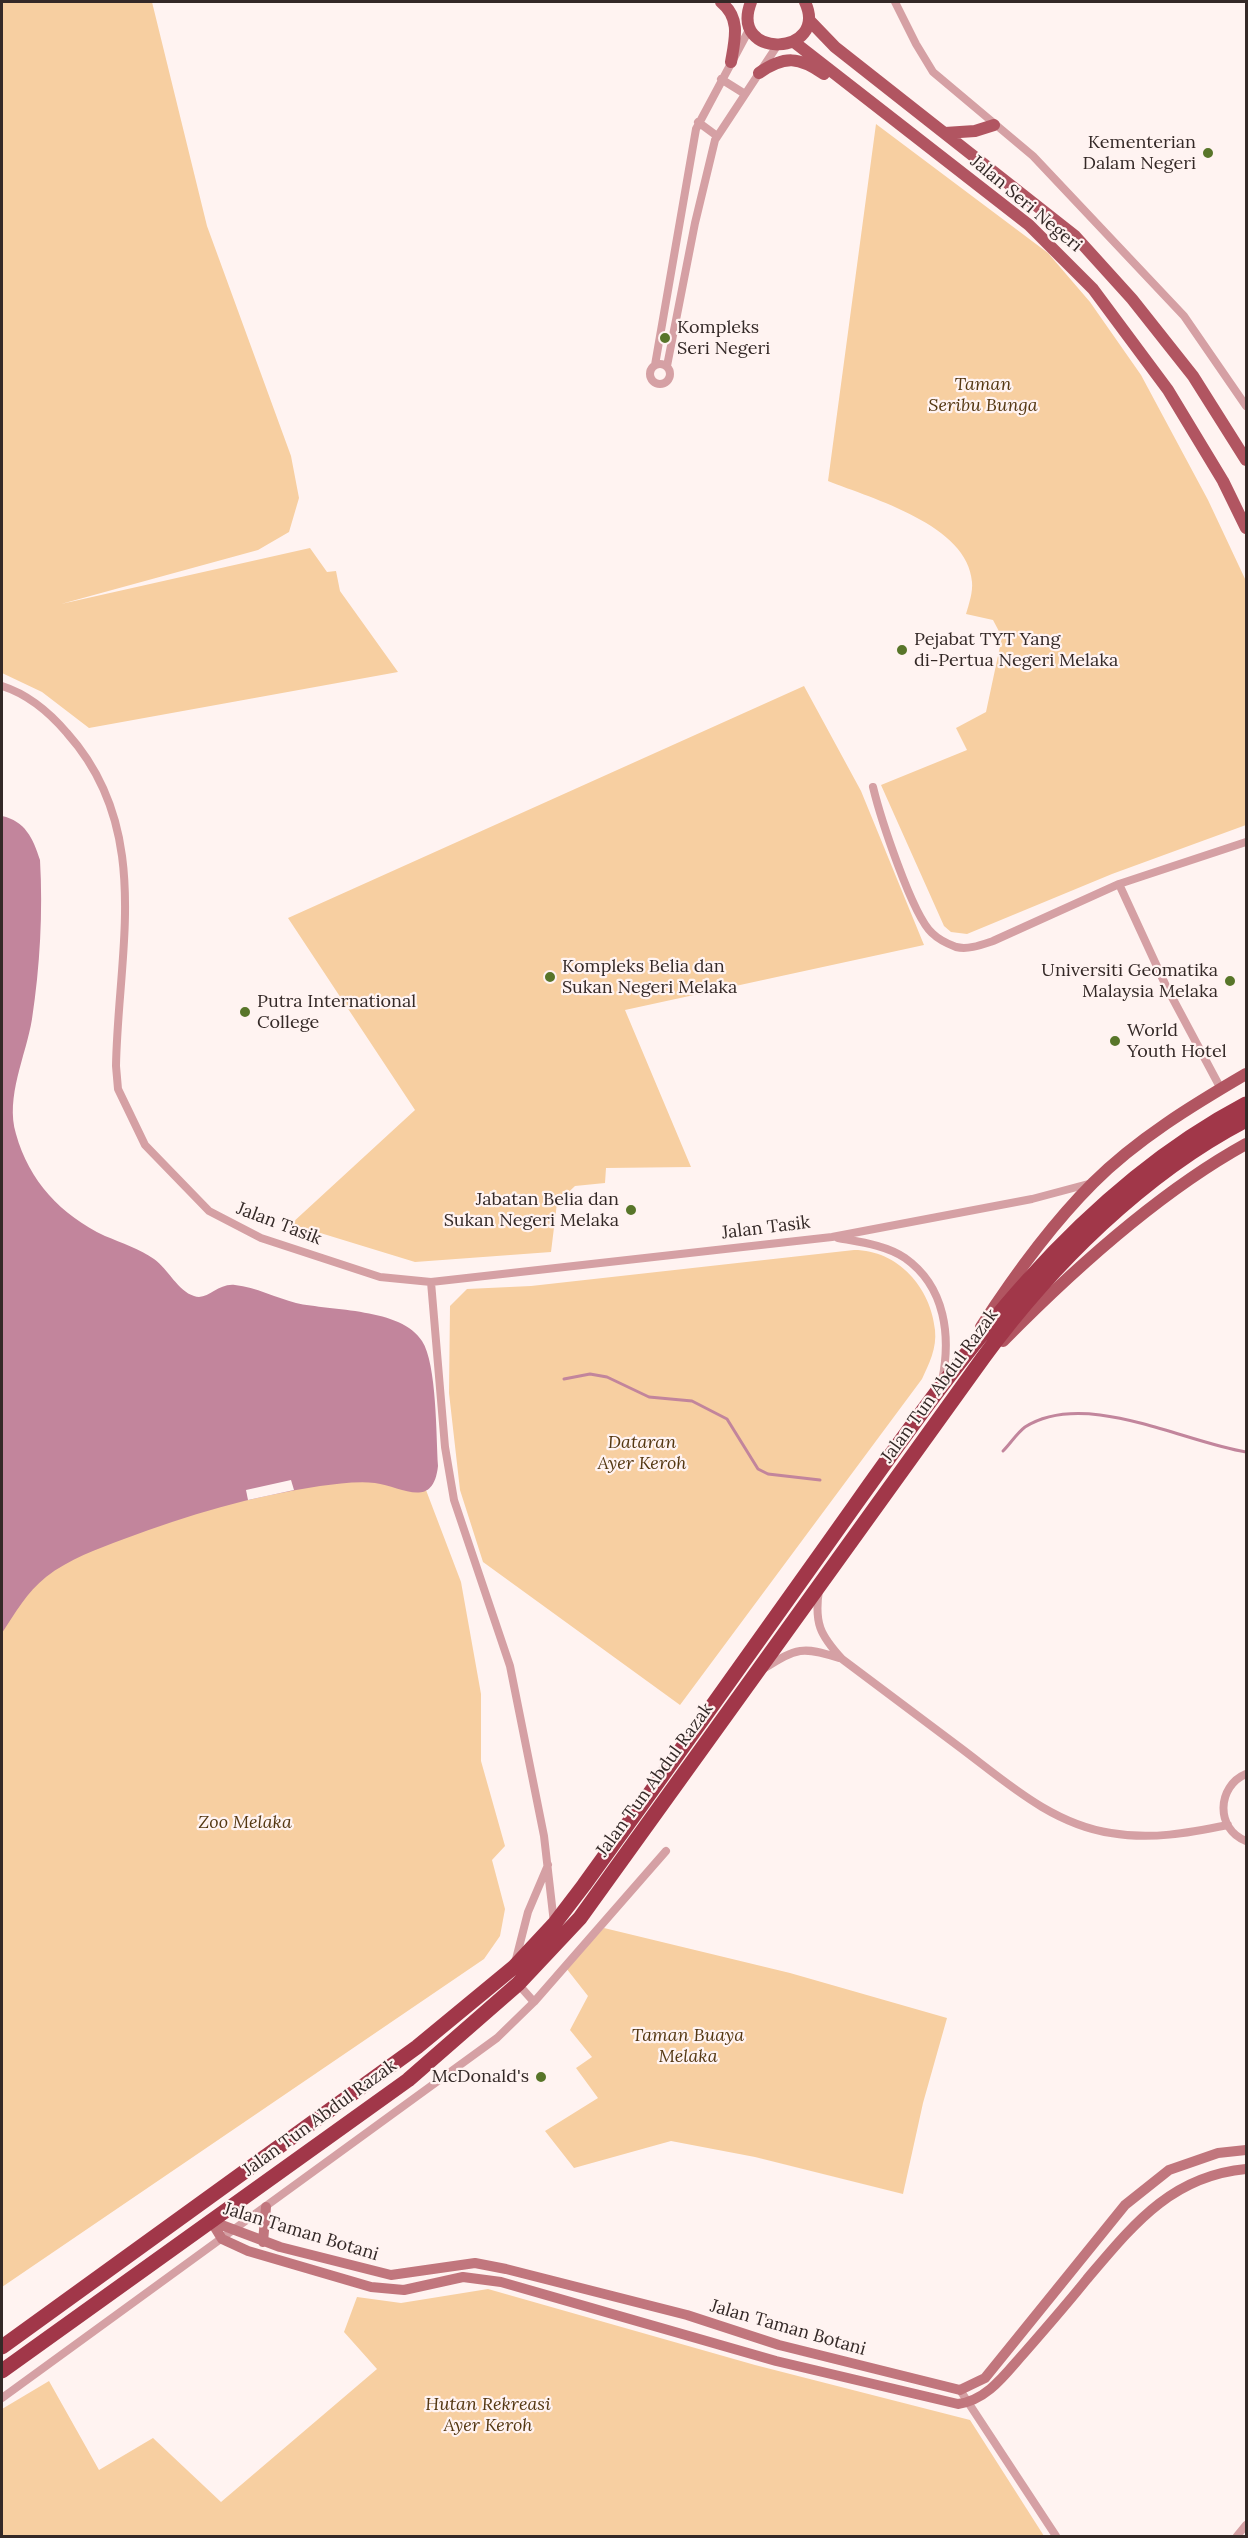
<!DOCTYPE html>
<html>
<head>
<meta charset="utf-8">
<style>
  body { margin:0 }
  #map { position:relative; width:1248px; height:2538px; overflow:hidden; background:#fff3f1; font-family:Lora,serif }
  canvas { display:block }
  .frame { position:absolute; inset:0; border:3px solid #342927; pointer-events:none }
</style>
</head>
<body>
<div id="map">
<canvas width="1248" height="2538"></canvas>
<div class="frame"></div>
</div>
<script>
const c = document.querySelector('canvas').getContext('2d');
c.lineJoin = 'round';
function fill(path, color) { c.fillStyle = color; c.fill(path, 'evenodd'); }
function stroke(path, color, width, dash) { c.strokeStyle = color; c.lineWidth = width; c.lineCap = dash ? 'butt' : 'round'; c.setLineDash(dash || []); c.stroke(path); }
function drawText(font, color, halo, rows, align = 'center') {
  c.font = font + ' Lora,serif'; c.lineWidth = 4.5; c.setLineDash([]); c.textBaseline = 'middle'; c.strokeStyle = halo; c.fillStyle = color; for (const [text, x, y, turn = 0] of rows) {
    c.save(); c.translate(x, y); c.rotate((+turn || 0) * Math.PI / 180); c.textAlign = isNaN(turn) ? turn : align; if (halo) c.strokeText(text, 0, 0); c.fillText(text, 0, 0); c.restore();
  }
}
const green = new Path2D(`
  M 2,2 L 152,2 L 207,226 L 291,456 L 299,498 L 289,532 L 258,550 L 61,604 L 310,548 L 327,572 L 336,571 L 340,591 L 398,672 L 89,728 L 42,692 L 2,673 Z
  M 876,124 L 1048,253 L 1090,302 L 1141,375 L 1208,500 L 1246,581 L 1246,825 L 1112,874 L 967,934 L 951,932 L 944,926 L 881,785 L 967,750 L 956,728 L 986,712 L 1002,637 L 993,620 L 966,614 C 969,604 973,592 972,582 C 968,525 873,499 828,481 Z
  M 804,686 L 861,791 L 924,945 L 625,1010 L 691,1167 L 606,1168 L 605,1183 L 575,1186 L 557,1203 L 551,1252 L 415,1262 L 291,1224 L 415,1110 L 288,918 Z
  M 854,1250 C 898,1250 931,1288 935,1330 C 937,1348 929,1364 922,1379 L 680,1705 L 483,1562 L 460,1490 L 449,1393 L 450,1306 L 467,1289 L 531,1286 Z
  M 410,1448 L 461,1582 L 481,1694 L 481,1761 L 505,1846 L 492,1860 L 505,1909 L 500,1936 L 484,1959 L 2,2287 L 2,1557 Z
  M 604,1928 L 790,1973 L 947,2018 L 923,2103 L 903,2194 L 755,2157 L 671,2141 L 574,2168 L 545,2131 L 598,2098 L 576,2068 L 592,2057 L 570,2030 L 588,1996 L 566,1968 Z
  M 488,2289 L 755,2365 L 970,2420 L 1044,2536 L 2,2536 L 2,2409 L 49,2381 L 99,2470 L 153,2438 L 221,2502 L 377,2369 L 344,2332 L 357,2297 L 401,2303 Z`);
const water = new Path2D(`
  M 2,816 C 25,821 33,838 40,860 C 43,912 40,967 32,1019 C 26,1056 5,1097 16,1134 C 29,1181 61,1215 105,1236 C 122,1243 140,1249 154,1259 C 168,1269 178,1291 194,1296 C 208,1301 217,1283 235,1285 C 256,1287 276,1298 296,1303 C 331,1311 402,1308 422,1341 C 437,1364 436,1436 438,1466 C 433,1511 401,1486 375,1483 C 357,1481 338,1484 320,1486 C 252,1496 188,1515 124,1539 C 97,1549 69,1559 46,1577 C 27,1592 15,1613 2,1633 Z`);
const pier = new Path2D(`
  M 291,1480 L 294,1490 L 248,1500 L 246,1490 Z`);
const stream = new Path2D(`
  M 564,1379 L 590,1374 L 607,1377 L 649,1397 L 692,1401 L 727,1419 L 758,1469 L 768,1474 L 820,1480
  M 1003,1451 C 1010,1444 1017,1433 1025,1427 C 1085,1389 1183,1442 1246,1452`);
const street = new Path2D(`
  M 895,2 L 916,44 L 933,72 L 1033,156 L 1184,316 L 1246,406
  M 721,79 L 745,94
  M 698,122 L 717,136
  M650 374a10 10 0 1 1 20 0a10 10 0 1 1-20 0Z
  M 655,365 L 696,129 L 750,28
  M 667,366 L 695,223 L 715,140 L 777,46
  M 2,686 C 27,694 50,713 67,733 C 154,830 118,951 116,1066 L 118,1089 L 145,1145 L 209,1211 L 261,1238 L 380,1277 L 431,1282 L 832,1237 L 1032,1199 L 1092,1183
  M 873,787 C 880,816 912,915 932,933 C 938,939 948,944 956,947 C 968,950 981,945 993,941 L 1119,884 L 1246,842
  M 1119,884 L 1166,986 L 1221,1089
  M 838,1238 C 860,1242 886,1245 905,1258 C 946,1287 951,1337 942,1381
  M 431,1282 L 445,1447 L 454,1500 L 510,1666 L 544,1836 L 554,1923
  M 819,1590 C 814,1623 820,1635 842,1659 C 881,1688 919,1717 958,1746 C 1005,1781 1051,1824 1111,1833 C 1151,1840 1188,1833 1228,1825
  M 765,1668 C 796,1648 803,1646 839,1658
  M 1246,1774 C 1217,1786 1215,1829 1246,1841
  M 515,1963 L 528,1912 L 548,1865
  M 518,1984 L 534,2002
  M 960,2390 L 1056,2536
  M 2,2398 L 497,2038 L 534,2002 L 666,1851
  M 1237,2536 L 1246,2525`);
const secondary = new Path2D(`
  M 211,2221 L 222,2239 L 248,2251 L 371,2287 L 404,2290 L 463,2277 L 501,2282 L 776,2361 L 958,2404 C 988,2400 1006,2373 1025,2352 C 1046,2328 1067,2304 1087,2279 C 1133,2225 1171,2176 1246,2169
  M 211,2221 L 280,2247 L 391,2275 L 475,2263 L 506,2269 L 687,2315 L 779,2345 L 960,2390 L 985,2378 L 1125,2205 L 1169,2170 L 1218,2153 L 1246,2150
  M 263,2242 L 266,2207`);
const primary = new Path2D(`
  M 721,2 C 741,18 735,39 731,62
  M 751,2 C 728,61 830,56 805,2
  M 809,20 L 835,47 L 1075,236 L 1132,299 L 1193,376 L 1246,460
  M 794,42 L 1029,225 L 1093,289 L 1168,390 L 1223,481 L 1246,528
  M 759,73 C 785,55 799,57 824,74
  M 945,133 L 975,131 L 994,125
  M 981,1327 C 1014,1276 1050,1226 1093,1183 C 1137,1139 1193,1105 1246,1074
  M 1003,1341 C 1073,1270 1159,1192 1246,1144`);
const highway = new Path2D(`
  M 2,2347 L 417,2047 L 514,1967 L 555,1923 L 584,1885 C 667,1770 749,1654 831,1539 C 948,1375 1064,1200 1246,1104
  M 2,2371 L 408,2080 L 518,1984 L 580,1918 L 983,1358 C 1051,1265 1144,1173 1246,1120`);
const markers = [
  [1208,153,6,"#587529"],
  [665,338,6,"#587529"],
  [902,650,6,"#587529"],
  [550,977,6,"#587529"],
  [1230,981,6,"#587529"],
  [245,1012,6,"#587529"],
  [1115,1041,6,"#587529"],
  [631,1210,6,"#587529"],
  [541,2077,6,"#587529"]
];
const poiNames = [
  ["Kementerian",1196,143,"right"],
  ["Dalam Negeri",1196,164,"right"],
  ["Kompleks",677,328],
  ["Seri Negeri",677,349],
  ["Pejabat TYT Yang",914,640],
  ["di-Pertua Negeri Melaka",914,661],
  ["Kompleks Belia dan",562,967],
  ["Sukan Negeri Melaka",562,988],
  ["Universiti Geomatika",1218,971,"right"],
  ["Malaysia Melaka",1218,992,"right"],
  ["Putra International",257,1002],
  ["College",257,1023],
  ["World",1127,1031],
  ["Youth Hotel",1127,1052],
  ["Jabatan Belia dan",619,1200,"right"],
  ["Sukan Negeri Melaka",619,1221,"right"],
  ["McDonald's",529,2077,"right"]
];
const streetNames = [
  ["Jalan Seri Negeri",1026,204,40],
  ["Jalan Tasik",279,1224,21],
  ["Jalan Tasik",766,1228,-7],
  ["Jalan Tun Abdul Razak",940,1386,-54],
  ["Jalan Tun Abdul Razak",655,1780,-54],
  ["Jalan Tun Abdul Razak",320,2118,-36],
  ["Jalan Taman Botani",301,2232,17],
  ["Jalan Taman Botani",788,2328,16]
];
const parkNames = [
  ["Taman",983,385],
  ["Seribu Bunga",983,406],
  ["Dataran",642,1443],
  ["Ayer Keroh",642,1464],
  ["Zoo Melaka",245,1823],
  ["Taman Buaya",688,2036],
  ["Melaka",688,2057],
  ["Hutan Rekreasi",488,2405],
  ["Ayer Keroh",488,2426]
];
fill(green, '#f7cfa1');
fill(water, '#c2859c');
fill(pier, '#fff3f1');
stroke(stream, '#c2859c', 3);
stroke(street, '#d5a0a4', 8);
stroke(secondary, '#c1767d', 10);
stroke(primary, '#b15561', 12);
stroke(highway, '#a13749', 15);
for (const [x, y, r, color] of markers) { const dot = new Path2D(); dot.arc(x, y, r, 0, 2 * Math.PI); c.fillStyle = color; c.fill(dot); stroke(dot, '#fff3f1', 2); }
drawText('18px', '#342927', '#fff3f1', poiNames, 'left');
drawText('18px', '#342927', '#fff3f1', streetNames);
drawText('italic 18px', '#543711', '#fff3f1', parkNames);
</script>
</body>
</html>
